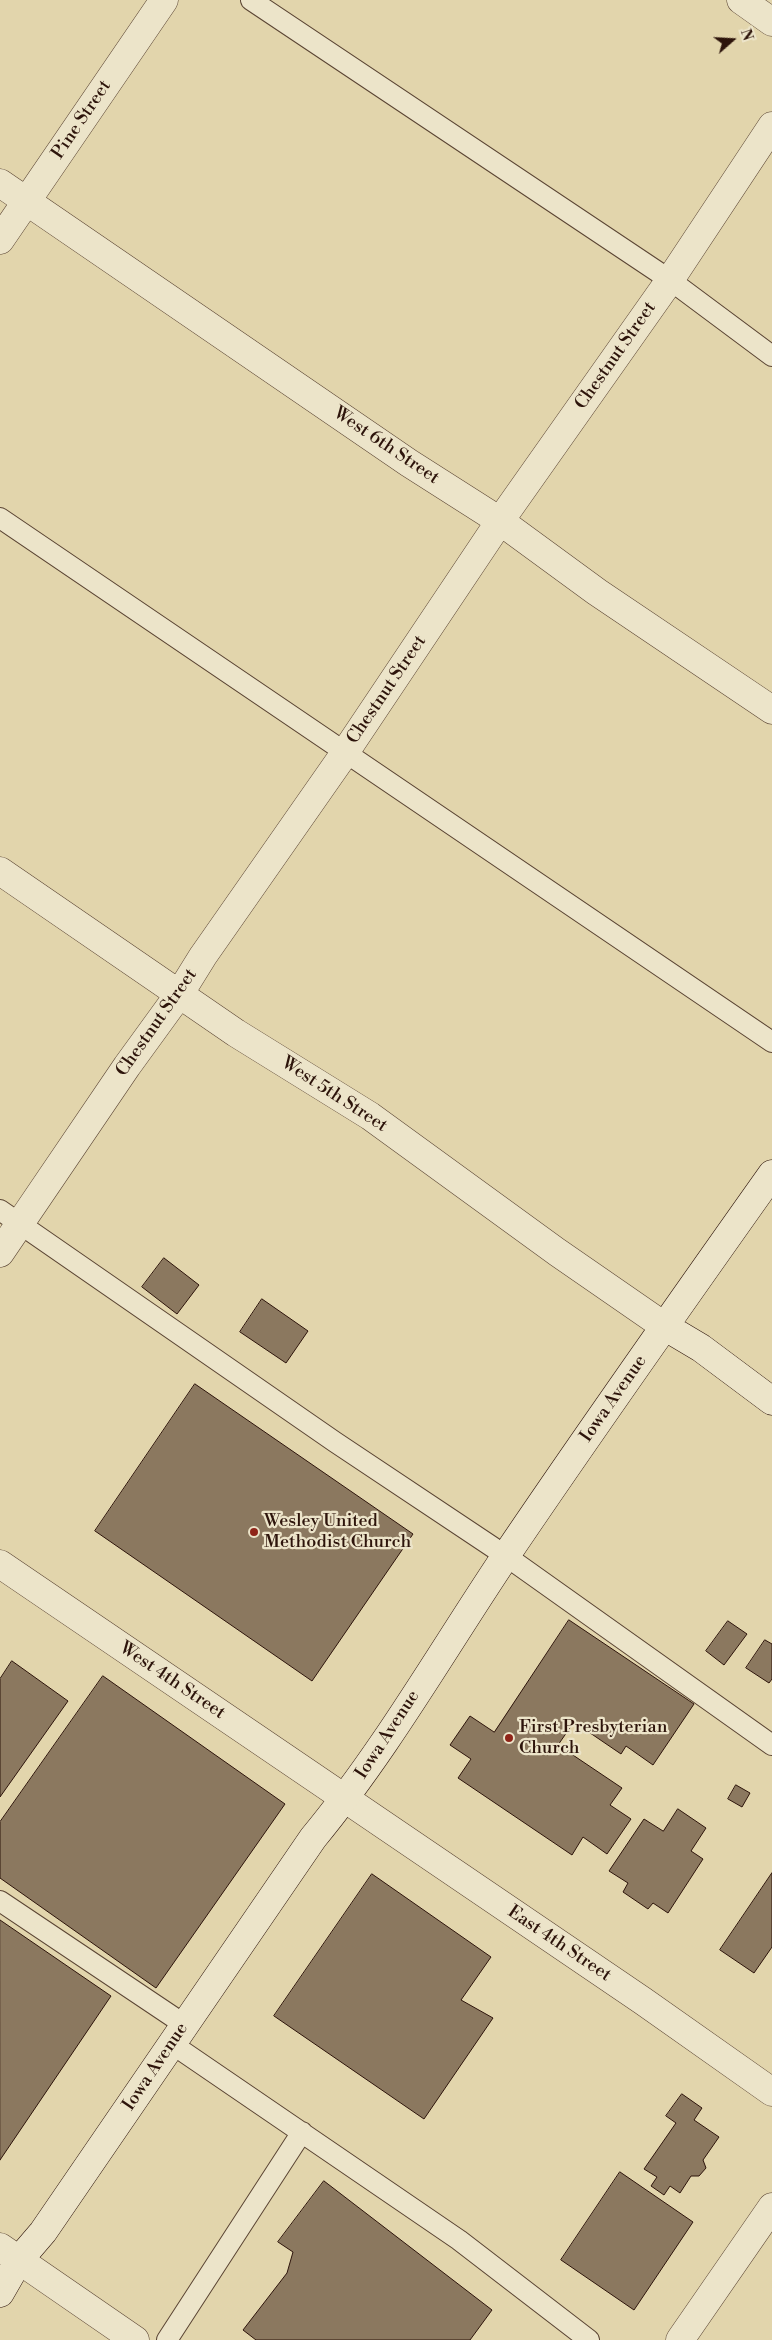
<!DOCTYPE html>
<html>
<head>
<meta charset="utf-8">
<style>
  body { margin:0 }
  #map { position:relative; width:772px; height:2340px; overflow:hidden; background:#e2d5ac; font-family:"Libre Bodoni",serif }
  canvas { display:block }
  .north { position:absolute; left:707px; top:15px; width:50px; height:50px; -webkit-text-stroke:4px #ece4c9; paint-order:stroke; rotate:71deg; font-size:14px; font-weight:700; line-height:20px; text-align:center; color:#2d140b }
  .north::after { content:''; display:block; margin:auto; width:18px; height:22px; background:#2d140b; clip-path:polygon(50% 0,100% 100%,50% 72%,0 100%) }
</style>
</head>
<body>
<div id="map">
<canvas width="772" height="2340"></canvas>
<div class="north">N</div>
</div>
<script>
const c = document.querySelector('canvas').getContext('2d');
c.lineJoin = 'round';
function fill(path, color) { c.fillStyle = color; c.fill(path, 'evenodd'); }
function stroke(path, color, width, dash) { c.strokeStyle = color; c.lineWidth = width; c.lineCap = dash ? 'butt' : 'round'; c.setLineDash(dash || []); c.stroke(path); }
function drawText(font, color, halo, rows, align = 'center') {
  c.font = font + ' "Libre Bodoni",serif'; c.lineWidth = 4.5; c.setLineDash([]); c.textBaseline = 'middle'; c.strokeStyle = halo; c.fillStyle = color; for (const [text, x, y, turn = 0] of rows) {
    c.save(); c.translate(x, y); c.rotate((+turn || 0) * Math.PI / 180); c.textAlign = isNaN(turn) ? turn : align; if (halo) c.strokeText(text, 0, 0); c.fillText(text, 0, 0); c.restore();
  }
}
const building = new Path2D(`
  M 164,1258 L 199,1285 L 177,1314 L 142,1287 Z
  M 262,1299 L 308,1331 L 286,1363 L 240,1332 Z
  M 195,1384 L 413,1534 L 312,1681 L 95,1531 Z
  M 569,1620 L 694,1704 L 653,1765 L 626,1746 L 621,1754 L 574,1722 L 558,1745 L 622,1788 L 610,1805 L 631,1819 L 607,1854 L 583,1837 L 572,1855 L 458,1778 L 471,1759 L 450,1745 L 470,1716 L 494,1732 Z
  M 728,1621 L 747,1634 L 724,1665 L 706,1651 Z
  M 765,1640 L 772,1644 L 772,1679 L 769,1683 L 746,1668 Z
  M 12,1661 L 68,1701 L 0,1797 L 0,1679 Z
  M 103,1676 L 285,1804 L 156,1988 L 0,1878 L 0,1822 Z
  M 736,1785 L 750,1793 L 742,1807 L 728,1799 Z
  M 678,1809 L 706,1828 L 691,1851 L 703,1859 L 668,1913 L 653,1903 L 648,1909 L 623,1892 L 628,1883 L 609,1871 L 644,1819 L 663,1831 Z
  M 772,1873 L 772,1947 L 754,1973 L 720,1950 Z
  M 372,1874 L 491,1957 L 461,2000 L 493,2018 L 424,2119 L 274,2016 Z
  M 0,1920 L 111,1996 L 0,2160 Z
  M 682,2094 L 702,2108 L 694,2120 L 719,2137 L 703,2160 L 706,2168 L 699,2176 L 691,2176 L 680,2193 L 670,2186 L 664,2195 L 651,2186 L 657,2177 L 644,2169 L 676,2123 L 666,2116 Z
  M 620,2172 L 693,2222 L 634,2310 L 561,2260 Z
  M 324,2181 L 492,2310 L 470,2340 L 256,2340 L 243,2330 L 287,2273 L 293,2252 L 278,2242 Z`);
const lane = new Path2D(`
  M 251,0 L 670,280 L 772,356
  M 0,518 L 772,1042
  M 0,1210 L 335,1442 L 506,1556 L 772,1745
  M 0,1901 L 185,2025
  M 172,2044 L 459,2240 L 589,2340
  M 167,2340 L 302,2132`);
const street = new Path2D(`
  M 741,0 L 772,22
  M 0,183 L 409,463 L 500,521 L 597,592 L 772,710
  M 0,240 L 164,0
  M 0,871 L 236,1033 L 370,1116 L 557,1252 L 664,1326
  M 0,1253 L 127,1066 L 180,993 L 203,956 L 340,760 L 500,521 L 670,280 L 772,126
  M 0,1564 L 643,2001 L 772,2092
  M 0,2247 L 135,2340
  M 680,2340 L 772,2207`);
const secondary = new Path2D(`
  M 664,1326 L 701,1348 L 772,1401
  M 0,2293 L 19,2260 L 43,2232 L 313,1838 C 385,1751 442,1651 505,1557 C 592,1428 682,1301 772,1174`);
const markers = [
  [254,1532,5,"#8f2418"],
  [509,1738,5,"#8f2418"]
];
const streetNames = [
  ["Pine Street",82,120,-56],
  ["Chestnut Street",616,356,-55],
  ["West 6th Street",386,446,34],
  ["Chestnut Street",387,690,-56],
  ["Chestnut Street",157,1023,-55],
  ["West 5th Street",334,1095,33],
  ["Iowa Avenue",614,1399,-55],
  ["West 4th Street",172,1681,34],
  ["Iowa Avenue",388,1735,-57],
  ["East 4th Street",559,1944,34],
  ["Iowa Avenue",156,2067,-56]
];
const poiNames = [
  ["Wesley United",264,1522],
  ["Methodist Church",264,1543],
  ["First Presbyterian",519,1728],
  ["Church",519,1749]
];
fill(building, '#8b785f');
stroke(building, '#2d140b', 1);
stroke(lane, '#5a4433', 22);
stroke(street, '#5a4433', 29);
stroke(secondary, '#2d140b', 29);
stroke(lane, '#ece4c9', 20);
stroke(street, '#ece4c9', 28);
stroke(secondary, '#ece4c9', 28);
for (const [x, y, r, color] of markers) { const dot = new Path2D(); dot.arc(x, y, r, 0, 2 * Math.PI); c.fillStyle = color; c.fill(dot); stroke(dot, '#ece4c9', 2); }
drawText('18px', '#2d140b', '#ece4c9', streetNames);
drawText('18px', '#2d140b', '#ece4c9', poiNames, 'left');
</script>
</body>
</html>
